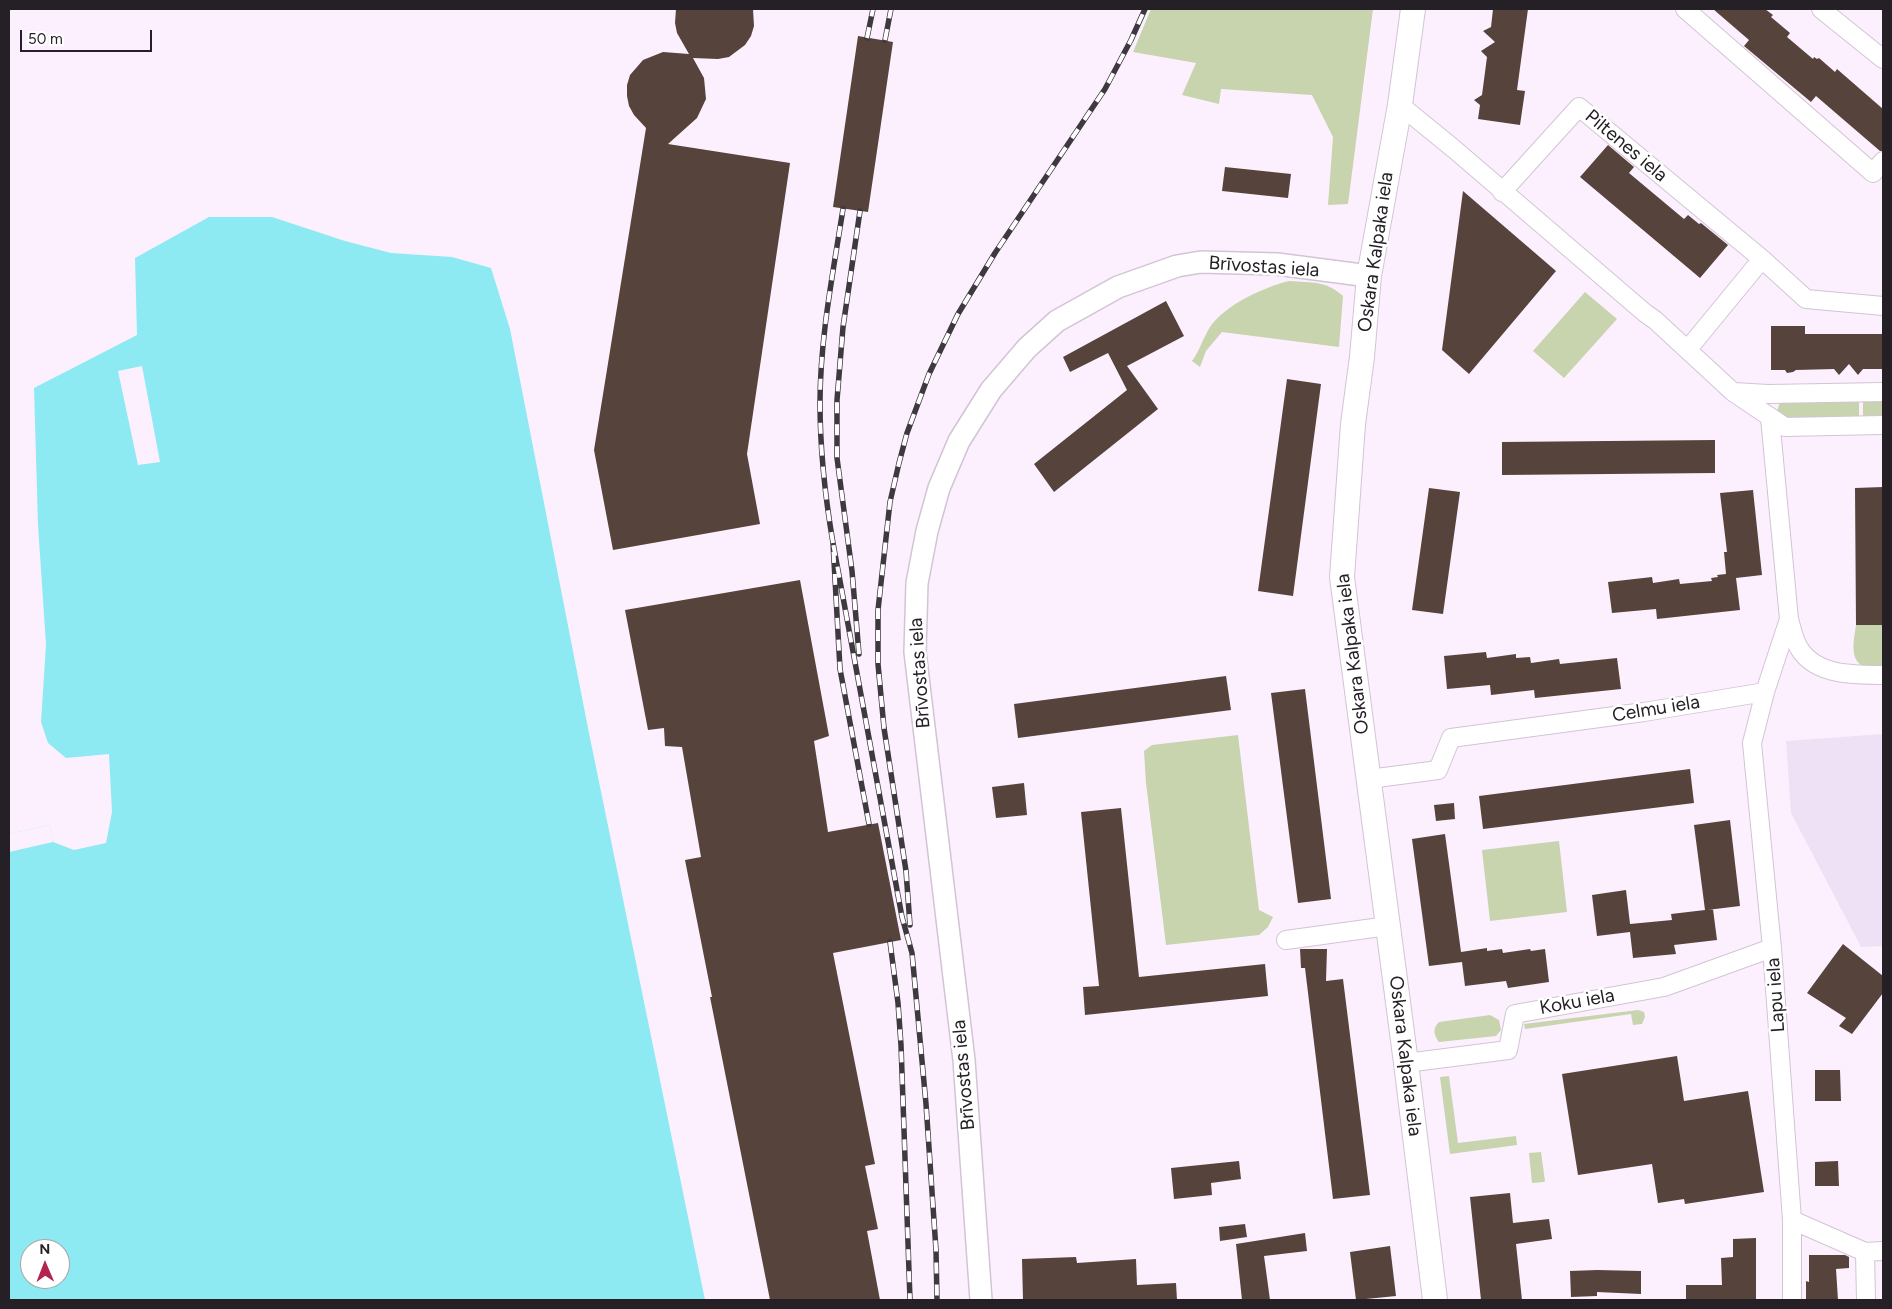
<!DOCTYPE html>
<html>
<head>
<meta charset="utf-8">
<style>
  body { margin:0 }
  #map { position:relative; width:1892px; height:1309px; overflow:hidden; background:#fcf0ff; font-family:Figtree,sans-serif }
  canvas { display:block }
  .frame { position:absolute; inset:0; border:10px solid #252026; pointer-events:none }
  .north { position:absolute; left:20px; top:1239px; width:50px; height:50px; box-sizing:border-box; background:#fff; border:1px solid #a8a6a8; border-radius:50%; rotate:359deg; font-size:14px; font-weight:700; line-height:20px; text-align:center; color:#252026 }
  .north::after { content:''; display:block; margin:auto; width:18px; height:22px; background:#b32350; clip-path:polygon(50% 0,100% 100%,50% 72%,0 100%) }
  .scale { position:absolute; left:20px; top:30px; width:132px; height:22px; box-sizing:border-box; border:2px solid #252026; border-top:0; padding-left:6px; font-size:15px; line-height:18px; white-space:nowrap; color:#252026; -webkit-text-stroke:4px #fff; paint-order:stroke }
</style>
</head>
<body>
<div id="map">
<canvas width="1892" height="1309"></canvas>
<div class="frame"></div>
<div class="north">N</div>
<div class="scale">50 m</div>
</div>
<script>
const c = document.querySelector('canvas').getContext('2d');
c.lineJoin = 'round';
function fill(path, color) { c.fillStyle = color; c.fill(path, 'evenodd'); }
function stroke(path, color, width, dash) { c.strokeStyle = color; c.lineWidth = width; c.lineCap = dash ? 'butt' : 'round'; c.setLineDash(dash || []); c.stroke(path); }
function drawText(font, color, halo, rows, align = 'center') {
  c.font = font + ' Figtree,sans-serif'; c.lineWidth = 5; c.setLineDash([]); c.textBaseline = 'middle'; c.strokeStyle = halo; c.fillStyle = color; for (const [text, x, y, turn = 0] of rows) {
    c.save(); c.translate(x, y); c.rotate((+turn || 0) * Math.PI / 180); c.textAlign = isNaN(turn) ? turn : align; if (halo) c.strokeText(text, 0, 0); c.fillText(text, 0, 0); c.restore();
  }
}
const education = new Path2D(`
  M 1883,734 L 1883,946 L 1861,947 L 1791,813 L 1786,741 Z`);
const green = new Path2D(`
  M 1151,9 L 1373,9 L 1348,204 L 1328,205 L 1333,137 L 1312,95 L 1221,89 L 1219,104 L 1182,95 L 1196,63 L 1133,52 Z
  M 1289,281 C 1312,283 1325,280 1343,296 L 1339,347 L 1222,332 L 1206,351 L 1200,367 L 1192,361 C 1199,352 1203,338 1210,327 C 1225,305 1264,287 1289,281 Z
  M 1585,292 L 1617,319 L 1564,378 L 1533,351 Z
  M 1859,399 L 1859,419 L 1784,420 L 1777,411 L 1780,402 Z
  M 1863,399 L 1883,399 L 1883,419 L 1863,419 Z
  M 1856,625 L 1883,625 L 1883,669 C 1878,669 1872,669 1867,668 C 1848,662 1854,640 1856,625 Z
  M 1238,735 L 1259,910 L 1273,917 L 1268,927 L 1259,935 L 1166,945 L 1146,783 L 1144,751 L 1152,745 Z
  M 1559,841 L 1567,912 L 1490,921 L 1482,850 Z
  M 1638,1010 L 1644,1012 L 1645,1017 L 1642,1024 L 1633,1025 L 1631,1014 L 1525,1029 L 1524,1024 Z
  M 1490,1015 L 1499,1020 L 1501,1030 L 1496,1036 L 1439,1042 C 1434,1035 1432,1029 1439,1022 Z
  M 1449,1076 L 1458,1143 L 1516,1136 L 1517,1145 L 1450,1154 L 1440,1077 Z
  M 1541,1152 L 1545,1181 L 1544,1182 L 1532,1183 L 1529,1153 Z`);
const water = new Path2D(`
  M 209,217 L 272,217 L 345,241 L 391,253 L 452,257 L 491,268 L 510,329 L 588,728 L 705,1300 L 9,1300 L 9,834 L 49,825 L 53,842 L 74,850 L 106,843 L 112,812 L 109,754 L 66,758 L 48,743 L 41,722 L 46,645 L 38,525 L 34,388 L 137,335 L 135,258 ZM 30,1249 L 60,1249 L 60,1279 L 30,1279 Z`);
const pier = new Path2D(`
  M 142,366 L 160,462 L 138,465 L 118,371 Z
  M 49,825 L 53,842 L 9,852 L 9,834 Z`);
const building = new Path2D(`
  M 676,9 L 753,9 L 754,26 L 751,36 L 745,45 L 729,57 L 718,59 L 693,58 L 704,78 L 706,99 L 697,118 L 668,144 L 790,163 L 747,454 L 760,524 L 613,550 L 594,450 L 646,128 L 634,115 L 629,106 L 627,96 L 627,85 L 630,75 L 643,60 L 663,52 L 689,54 L 677,33 L 675,23 Z
  M 1493,9 L 1528,9 L 1517,90 L 1525,91 L 1520,125 L 1478,119 L 1480,105 L 1474,100 L 1482,95 L 1487,57 L 1481,51 L 1495,42 L 1483,31 L 1491,27 Z
  M 1713,9 L 1765,9 L 1773,15 L 1771,17 L 1790,33 L 1787,37 L 1813,59 L 1814,57 L 1817,59 L 1819,58 L 1835,72 L 1837,69 L 1883,109 L 1883,151 L 1880,151 L 1816,96 L 1811,102 L 1744,46 L 1749,40 Z
  M 858,36 L 893,42 L 868,212 L 833,207 Z
  M 1608,145 L 1634,167 L 1629,173 L 1684,219 L 1688,215 L 1699,224 L 1701,223 L 1728,245 L 1700,278 L 1580,177 Z
  M 1225,167 L 1291,174 L 1288,198 L 1222,191 Z
  M 1463,191 L 1556,271 L 1469,374 L 1442,350 Z
  M 1166,301 L 1184,336 L 1127,366 L 1158,409 L 1054,492 L 1034,464 L 1127,390 L 1108,353 L 1070,372 L 1063,357 Z
  M 1771,326 L 1805,326 L 1805,334 L 1883,334 L 1883,369 L 1863,369 L 1858,375 L 1849,364 L 1839,375 L 1834,369 L 1796,370 L 1793,372 L 1787,373 L 1785,370 L 1771,370 Z
  M 1287,379 L 1321,384 L 1293,596 L 1258,591 Z
  M 1715,440 L 1715,473 L 1502,475 L 1502,442 Z
  M 1883,487 L 1883,625 L 1856,625 L 1855,488 Z
  M 1429,488 L 1460,492 L 1443,614 L 1412,610 Z
  M 1753,490 L 1762,575 L 1736,578 L 1740,610 L 1657,619 L 1656,609 L 1612,613 L 1608,582 L 1652,577 L 1653,583 L 1679,579 L 1680,584 L 1712,581 L 1711,578 L 1718,577 L 1717,575 L 1726,574 L 1724,552 L 1727,552 L 1720,493 Z
  M 800,580 L 829,736 L 814,741 L 828,832 L 878,823 L 901,940 L 833,953 L 875,1164 L 865,1166 L 878,1229 L 867,1231 L 880,1300 L 770,1300 L 710,997 L 712,997 L 685,860 L 701,857 L 682,747 L 665,746 L 664,728 L 648,730 L 625,610 Z
  M 1486,652 L 1487,658 L 1516,654 L 1516,658 L 1530,657 L 1531,663 L 1559,659 L 1560,664 L 1617,658 L 1621,689 L 1535,698 L 1534,690 L 1491,695 L 1490,685 L 1447,689 L 1444,656 Z
  M 1226,676 L 1231,710 L 1018,738 L 1014,704 Z
  M 1305,689 L 1331,899 L 1298,903 L 1271,693 Z
  M 1690,769 L 1694,803 L 1483,829 L 1479,796 Z
  M 1024,783 L 1027,815 L 996,818 L 992,787 Z
  M 1454,803 L 1455,819 L 1436,821 L 1434,805 Z
  M 1121,808 L 1139,977 L 1265,964 L 1268,996 L 1085,1015 L 1083,987 L 1099,986 L 1081,812 Z
  M 1730,820 L 1740,906 L 1707,910 L 1713,909 L 1717,940 L 1674,945 L 1676,954 L 1633,958 L 1630,932 L 1597,936 L 1592,895 L 1626,890 L 1630,924 L 1672,920 L 1671,914 L 1705,910 L 1694,825 Z
  M 1445,834 L 1461,952 L 1487,948 L 1487,951 L 1502,949 L 1503,953 L 1530,949 L 1531,951 L 1545,949 L 1549,982 L 1508,988 L 1506,981 L 1465,986 L 1462,962 L 1429,966 L 1412,839 Z
  M 1843,944 L 1883,976 L 1883,993 L 1852,1034 L 1839,1026 L 1846,1018 L 1807,993 Z
  M 1300,949 L 1327,949 L 1326,981 L 1343,979 L 1370,1195 L 1333,1199 L 1305,968 L 1301,968 Z
  M 1677,1056 L 1684,1101 L 1748,1091 L 1764,1192 L 1685,1204 L 1684,1199 L 1658,1203 L 1652,1164 L 1578,1175 L 1562,1074 Z
  M 1815,1070 L 1840,1070 L 1841,1101 L 1815,1101 Z
  M 1239,1161 L 1241,1179 L 1211,1183 L 1212,1195 L 1174,1199 L 1171,1168 Z
  M 1838,1161 L 1839,1186 L 1815,1186 L 1815,1162 Z
  M 1510,1193 L 1513,1223 L 1549,1219 L 1552,1239 L 1516,1244 L 1522,1300 L 1481,1300 L 1470,1197 Z
  M 1245,1224 L 1247,1237 L 1220,1241 L 1219,1227 Z
  M 1305,1233 L 1307,1251 L 1264,1256 L 1270,1300 L 1242,1300 L 1236,1244 Z
  M 1756,1238 L 1756,1300 L 1686,1299 L 1686,1285 L 1722,1285 L 1721,1258 L 1733,1257 L 1733,1239 Z
  M 1390,1246 L 1396,1296 L 1356,1300 L 1350,1252 Z
  M 1809,1255 L 1845,1255 L 1849,1257 L 1849,1268 L 1836,1269 L 1838,1300 L 1806,1300 L 1806,1281 L 1809,1282 Z
  M 1076,1257 L 1077,1263 L 1136,1259 L 1137,1285 L 1176,1283 L 1177,1300 L 1023,1300 L 1022,1259 Z
  M 1597,1270 L 1641,1271 L 1641,1294 L 1597,1292 L 1597,1296 L 1571,1297 L 1570,1271 Z`);
const minor = new Path2D(`
  M 1685,9 L 1873,173 L 1883,161
  M 1821,9 L 1883,59
  M 1400,105 L 1454,149 L 1645,313 L 1655,320 L 1733,392 L 1785,427 L 1883,425
  M 1502,192 L 1579,107 L 1762,259 L 1806,299 L 1883,306
  M 1688,349 L 1762,259
  M 1734,392 L 1768,394 L 1883,392
  M 1770,418 L 1789,619 C 1791,626 1793,635 1796,642 C 1810,676 1853,675 1883,675
  M 1789,619 L 1765,692 L 1752,743 L 1772,948 L 1792,1220 L 1792,1300
  M 1369,779 L 1438,770 L 1451,738 L 1644,712 L 1765,692
  M 1286,940 L 1388,926
  M 1406,1063 L 1508,1050 L 1515,1014 L 1664,987 L 1772,948
  M 1792,1220 L 1865,1252 L 1883,1251
  M 1865,1252 L 1866,1300`);
const tertiary = new Path2D(`
  M 981,1300 L 964,1060 L 915,652 L 917,583 L 927,531 L 939,488 L 959,441 L 991,390 L 1027,348 L 1057,321 L 1118,287 L 1177,266 L 1201,262 L 1277,264 L 1369,276`);
const secondary = new Path2D(`
  M 1413,9 L 1400,105 L 1369,276 L 1362,357 L 1353,424 L 1342,577 L 1406,1063 L 1435,1300`);
const rail = new Path2D(`
  M 867,38 L 873,9
  M 885,40 L 891,9
  M 833,543 C 825,496 820,450 820,403 C 820,338 833,273 843,209
  M 859,654 L 852,571 L 837,458 L 837,400 L 843,327 L 860,211
  M 869,824 L 840,669 L 833,543 L 902,917 L 912,953 L 926,1104 L 936,1250 L 937,1300
  M 910,925 L 906,871 L 884,728 L 878,664 L 878,610 L 890,502 L 899,463 L 907,433 L 929,374 L 958,314 L 995,253 L 1105,89 L 1131,40 L 1145,9
  M 890,942 L 898,1003 L 901,1045 L 910,1300`);
const streetNames = [
  ["Piltenes iela",1626,146,40],
  ["Oskara Kalpaka iela",1376,252,-82],
  ["Brīvostas iela",1264,267,4],
  ["Oskara Kalpaka iela",1353,654,-97],
  ["Brīvostas iela",920,673,-94],
  ["Celmu iela",1656,709,-9],
  ["Lapu iela",1776,995,-94],
  ["Koku iela",1577,1002,-10],
  ["Oskara Kalpaka iela",1405,1056,83],
  ["Brīvostas iela",964,1075,-95]
];
fill(education, '#efe1f5');
fill(green, '#c7d4ae');
fill(water, '#8de9f2');
fill(pier, '#fcf0ff');
fill(building, '#56433b');
stroke(minor, '#d2c4d5', 20);
stroke(tertiary, '#d2c4d5', 24);
stroke(secondary, '#d2c4d5', 26);
stroke(minor, '#fff', 18);
stroke(tertiary, '#fff', 21);
stroke(secondary, '#fff', 24);
stroke(rail, '#3e383f', 5.5);
stroke(rail, '#fff', 4, [11]);
drawText('19px', '#252026', '#fff', streetNames);
</script>
</body>
</html>
